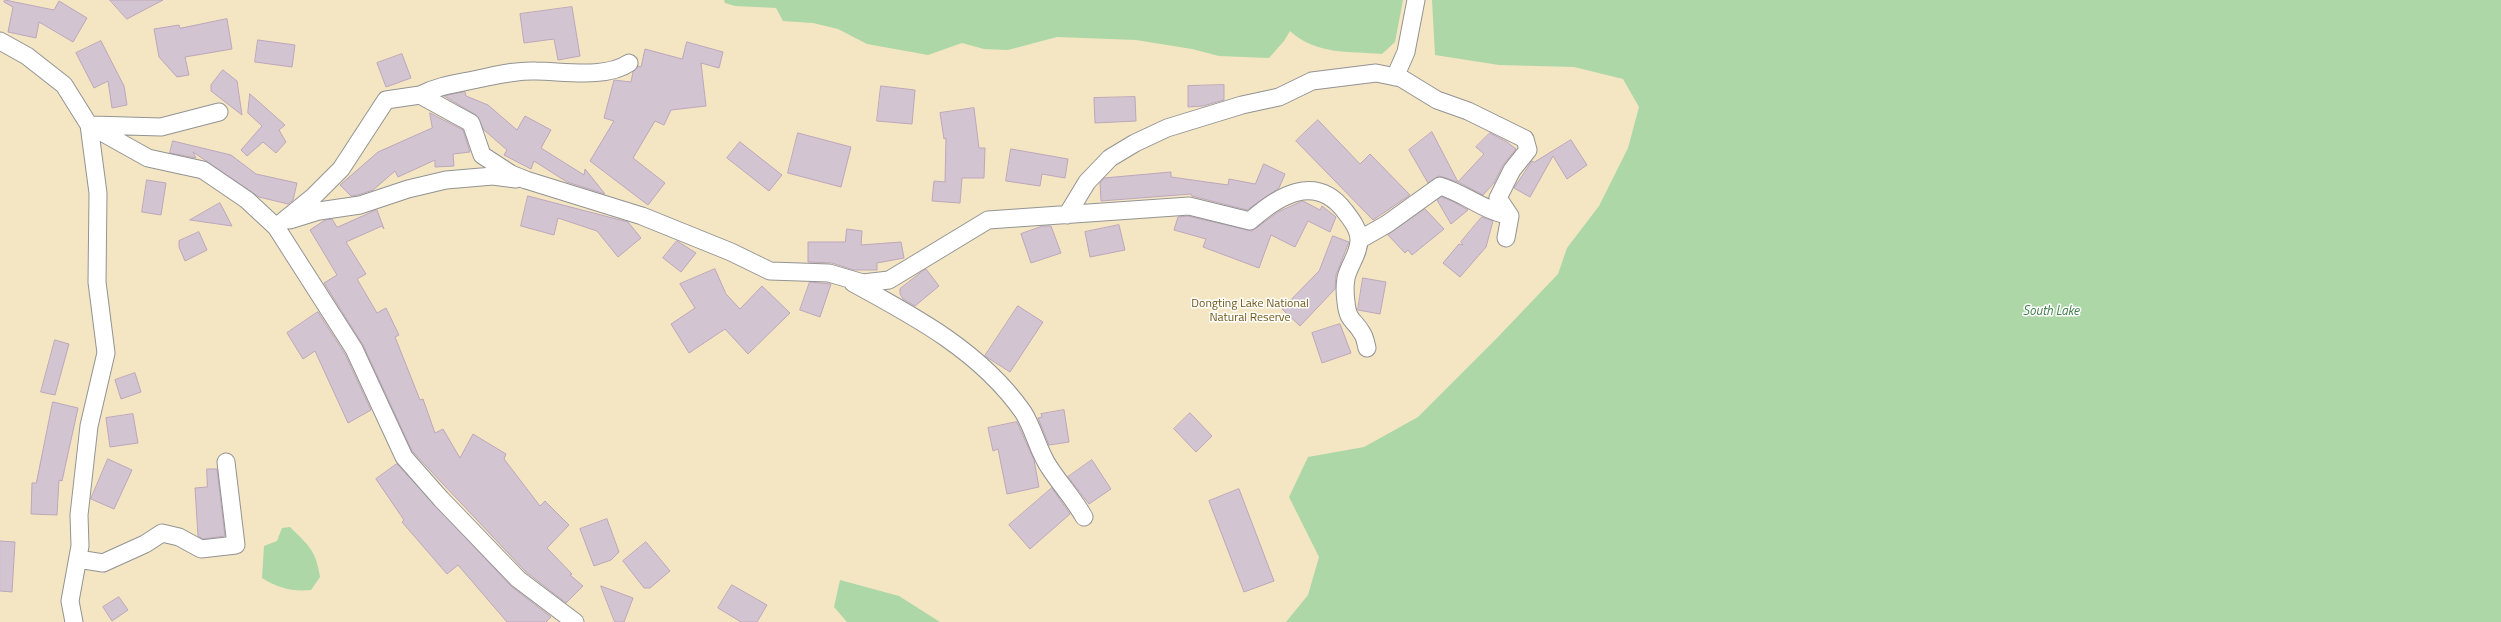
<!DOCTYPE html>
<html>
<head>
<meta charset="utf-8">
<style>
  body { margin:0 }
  canvas { display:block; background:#ede3ea }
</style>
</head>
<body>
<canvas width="2501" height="622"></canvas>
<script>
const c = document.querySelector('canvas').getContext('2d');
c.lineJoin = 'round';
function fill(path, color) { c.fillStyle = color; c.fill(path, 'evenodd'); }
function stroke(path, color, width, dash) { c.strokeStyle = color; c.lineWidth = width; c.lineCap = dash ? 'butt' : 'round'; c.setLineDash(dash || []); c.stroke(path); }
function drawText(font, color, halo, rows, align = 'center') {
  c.font = font + ' "Titillium Web",sans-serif'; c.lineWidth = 3; c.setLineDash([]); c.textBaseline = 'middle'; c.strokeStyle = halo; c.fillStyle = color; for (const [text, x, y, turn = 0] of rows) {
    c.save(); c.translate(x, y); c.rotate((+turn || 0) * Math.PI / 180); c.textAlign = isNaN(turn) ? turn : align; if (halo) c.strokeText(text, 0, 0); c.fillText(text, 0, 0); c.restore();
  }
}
const park = new Path2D(`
  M 0,0 L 2501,0 L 2501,622 L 0,622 Z`);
const water = new Path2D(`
  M 724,0 L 1403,0 L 1395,42 L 1382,54 C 1348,51 1316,55 1290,31 L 1284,41 L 1269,58 L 1219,56 L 1192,49 L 1136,40 L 1057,37 L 1008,50 L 984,49 L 962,43 L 928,55 L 867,44 L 838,29 L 813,23 L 783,21 L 776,8 L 735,6 L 725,3 Z
  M 1432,0 L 2501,0 L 2501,622 L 1286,622 L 1308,595 L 1319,557 L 1289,497 L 1308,457 L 1364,447 L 1418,417 L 1497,338 L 1558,274 L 1567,248 L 1599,206 L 1628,148 L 1639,107 L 1623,79 L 1574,67 L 1499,65 L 1435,55 Z
  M 290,527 C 308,545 316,550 320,577 L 311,590 C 292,592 278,588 262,578 L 264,546 L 277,541 L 282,528 Z
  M 840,580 L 899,596 L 940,622 L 847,622 L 834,607 Z`);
const building = new Path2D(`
  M 5,0 L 54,10 L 59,1 L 87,18 L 73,42 L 39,22 L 36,38 L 8,32 L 13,7 L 4,2 Z
  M 110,0 L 163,0 L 127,19 Z
  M 572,7 L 580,56 L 558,60 L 554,39 L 524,43 L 520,14 Z
  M 227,19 L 232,49 L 185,57 L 189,75 L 177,77 L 159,57 L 154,29 L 179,25 L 180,28 Z
  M 258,40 L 295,45 L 292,67 L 255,62 Z
  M 101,41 L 124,86 L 127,105 L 112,108 L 108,81 L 94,88 L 76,53 Z
  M 687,42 L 723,52 L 719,68 L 701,63 L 706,106 L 671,110 L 664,125 L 655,121 L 633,158 L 665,183 L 648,205 L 590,161 L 614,121 L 604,118 L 614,80 L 631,82 L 633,72 L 638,66 L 641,67 L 645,49 L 682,59 Z
  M 402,54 L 411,78 L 386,87 L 377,63 Z
  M 223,70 L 237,81 L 242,115 L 211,91 L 211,85 Z
  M 1224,85 L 1224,100 L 1203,106 L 1188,107 L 1188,86 Z
  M 881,86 L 915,90 L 912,124 L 877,121 Z
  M 465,92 L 466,96 L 488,105 L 517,130 L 525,116 L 551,130 L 541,148 L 584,175 L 585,169 L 605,194 L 567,182 L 534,161 L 531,169 L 504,155 L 507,150 L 484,130 L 476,115 L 444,96 Z
  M 250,94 L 285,125 L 279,130 L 286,142 L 276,153 L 263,142 L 247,156 L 241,150 L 262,126 L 248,113 Z
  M 1135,97 L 1136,121 L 1095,123 L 1094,98 Z
  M 974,108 L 979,148 L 985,148 L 984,178 L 962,178 L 960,203 L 932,201 L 934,181 L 945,182 L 946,138 L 944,139 L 940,113 Z
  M 430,113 L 463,130 L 470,152 L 453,154 L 454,166 L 435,167 L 435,160 L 398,177 L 395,171 L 373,190 L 358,195 L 351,196 L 340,185 L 378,152 L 432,128 Z
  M 1318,120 L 1360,164 L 1370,154 L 1410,195 L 1373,220 L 1296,141 Z
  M 1432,132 L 1458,182 L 1439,176 L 1428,183 L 1409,150 Z
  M 798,133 L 851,147 L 841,187 L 788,173 Z
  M 1490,133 L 1507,142 L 1516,149 L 1503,165 L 1494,183 L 1483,195 L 1458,182 L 1484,154 L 1476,147 Z
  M 1571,140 L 1587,165 L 1567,179 L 1553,156 L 1530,197 L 1514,188 L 1532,161 L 1534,162 Z
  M 173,141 L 231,155 L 256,174 L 297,183 L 293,200 L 288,204 L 259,197 L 193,152 L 196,158 L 170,153 Z
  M 740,142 L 782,175 L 769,191 L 727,158 Z
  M 1011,149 L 1068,159 L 1065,178 L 1042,174 L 1040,186 L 1006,181 Z
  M 1264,164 L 1285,174 L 1279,188 L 1247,210 L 1192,196 L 1191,194 L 1101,201 L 1100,183 L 1104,178 L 1171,172 L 1171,177 L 1228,185 L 1229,179 L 1255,184 Z
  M 147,180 L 166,183 L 161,215 L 142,212 Z
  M 528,196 L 628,222 L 641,238 L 618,257 L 597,231 L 558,218 L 554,235 L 521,226 Z
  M 1442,197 L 1454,202 L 1468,210 L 1451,224 L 1437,200 Z
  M 1303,201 L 1320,210 L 1322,206 L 1336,217 L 1330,232 L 1308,221 L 1295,247 L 1271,235 L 1259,268 L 1203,247 L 1206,239 L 1174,230 L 1178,217 L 1188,216 L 1252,231 L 1278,212 Z
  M 220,203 L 232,226 L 190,220 Z
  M 1425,209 L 1444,229 L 1412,255 L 1408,250 L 1405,253 L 1388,235 Z
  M 377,210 L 384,229 L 382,226 L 346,242 L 366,274 L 357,279 L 377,313 L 386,308 L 399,335 L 395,337 L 420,400 L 423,399 L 435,433 L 443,429 L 460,458 L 473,434 L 506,454 L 504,459 L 540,506 L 545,501 L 569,525 L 547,548 L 572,574 L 570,575 L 583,586 L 566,603 L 525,571 L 412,451 L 363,345 L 324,283 L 337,275 L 310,230 L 325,220 L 332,219 L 337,227 Z
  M 1482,217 L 1493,221 L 1486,247 L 1460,277 L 1443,263 L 1459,244 L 1463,245 L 1461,242 Z
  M 1119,225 L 1125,250 L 1090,257 L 1085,232 Z
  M 1043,226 L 1051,226 L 1061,253 L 1031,263 L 1021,234 Z
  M 847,229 L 862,231 L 861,245 L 901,242 L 904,258 L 877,263 L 877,270 L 854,270 L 832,263 L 808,262 L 808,242 L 845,242 Z
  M 199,232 L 207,250 L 185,261 L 179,247 L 179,241 Z
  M 1333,236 L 1349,242 L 1336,275 L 1335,289 L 1300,326 L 1282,309 L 1319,271 Z
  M 677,241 L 696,253 L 681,272 L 663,258 Z
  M 715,269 L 726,294 L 740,309 L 762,286 L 790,313 L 748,354 L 725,329 L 689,353 L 671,324 L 695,308 L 680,284 Z
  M 926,269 L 939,286 L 915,306 L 903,299 L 900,294 L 900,289 Z
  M 1363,278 L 1386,282 L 1380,314 L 1358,310 Z
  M 810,282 L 831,284 L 820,317 L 800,310 Z
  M 1018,306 L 1043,322 L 1010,372 L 985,356 Z
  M 318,312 L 345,354 L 371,410 L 348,423 L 315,351 L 303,359 L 287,333 Z
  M 1340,324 L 1351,353 L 1322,363 L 1312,333 Z
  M 55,340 L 69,344 L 55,395 L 41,392 Z
  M 135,373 L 141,392 L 121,399 L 115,380 Z
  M 53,402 L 78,408 L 62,481 L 59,480 L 57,515 L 31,514 L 32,483 L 36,483 Z
  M 1064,410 L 1069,442 L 1049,445 L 1038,418 L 1042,417 L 1041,414 Z
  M 1190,413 L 1212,436 L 1196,452 L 1174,429 Z
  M 133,414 L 138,443 L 110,447 L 106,418 Z
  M 1017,422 L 1034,460 L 1039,487 L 1007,494 L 998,449 L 993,451 L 988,428 Z
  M 108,459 L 132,470 L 114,509 L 91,499 Z
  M 1092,460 L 1111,489 L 1089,504 L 1068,477 Z
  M 397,464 L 511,586 L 551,617 L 546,622 L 507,622 L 458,565 L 447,574 L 402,522 L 404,520 L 376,479 Z
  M 207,469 L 217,469 L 225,536 L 203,539 L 198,536 L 195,488 L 207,487 Z
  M 1052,488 L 1070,514 L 1030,549 L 1009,525 Z
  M 1239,489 L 1274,581 L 1244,592 L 1209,501 Z
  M 607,519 L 619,552 L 611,560 L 594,566 L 580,529 Z
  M 0,541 L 15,542 L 12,592 L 0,591 Z
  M 646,542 L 670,571 L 650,588 L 644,588 L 623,561 Z
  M 732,585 L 767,605 L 757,622 L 741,622 L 718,608 Z
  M 601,586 L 633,598 L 624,622 L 615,622 Z
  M 119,597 L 128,610 L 112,621 L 103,607 Z`);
const minor = new Path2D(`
  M 0,41 L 27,56 L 64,85 L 89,125 L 98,193 L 97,282 L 106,353 L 89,426 L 79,515 L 80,546 L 70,601 L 74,622
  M 1395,77 L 1406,52 L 1416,0
  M 420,95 C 438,86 453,84 473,80 C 494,76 514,70 536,71 C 562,71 606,79 629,63
  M 89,125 L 148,158 L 203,170 L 247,200 L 276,227 L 354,349 L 404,457 L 441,499 L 518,579 L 575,622
  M 92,125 L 161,127 L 219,112
  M 1067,215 L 1087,182 L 1110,158 L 1135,143 L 1167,128 L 1242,105 L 1279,97 L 1312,81 L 1376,73 L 1401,78 L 1437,100 L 1468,111 L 1525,139 L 1528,150 L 1512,170 L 1498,198 L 1510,216 L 1506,238
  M 290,220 L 319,211 L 360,205 L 408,189 L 446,180 L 493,176 L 516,179
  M 276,227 L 314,196 L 341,169 L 386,100 L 420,95 L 471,123 L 482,155 L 511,174 L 526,180 L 642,216 L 731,252 L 770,271 L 829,273 L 863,283 L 889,280 L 988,220 L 1189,206 L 1250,221 C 1278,196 1315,173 1344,210 C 1351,219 1359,229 1359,240 C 1359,254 1349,265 1346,278 C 1345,284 1345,295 1346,302 C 1348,322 1354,319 1362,333 C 1365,337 1366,344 1367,348
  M 1359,240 L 1387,224 L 1440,186 C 1466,194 1482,210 1510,216
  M 853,283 C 916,317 981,352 1023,412 C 1034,429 1038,451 1049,467 C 1060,484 1074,499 1084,517
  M 78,559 L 103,563 L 145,544 L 162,533 L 179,537 L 201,549 L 236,545 L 226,462`);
const parkNames = [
  ["Dongting Lake National",1250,304],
  ["Natural Reserve",1250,318]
];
const waterNames = [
  ["South Lake",2051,312]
];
fill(park, '#f4e6c3');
fill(water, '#add7a7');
fill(building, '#d3c4d2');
stroke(building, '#bda7bb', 1);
stroke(minor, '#939393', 19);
stroke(minor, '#fff', 17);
drawText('12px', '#705715', '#fff', parkNames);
drawText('italic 13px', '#427e4b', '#fff', waterNames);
</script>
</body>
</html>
